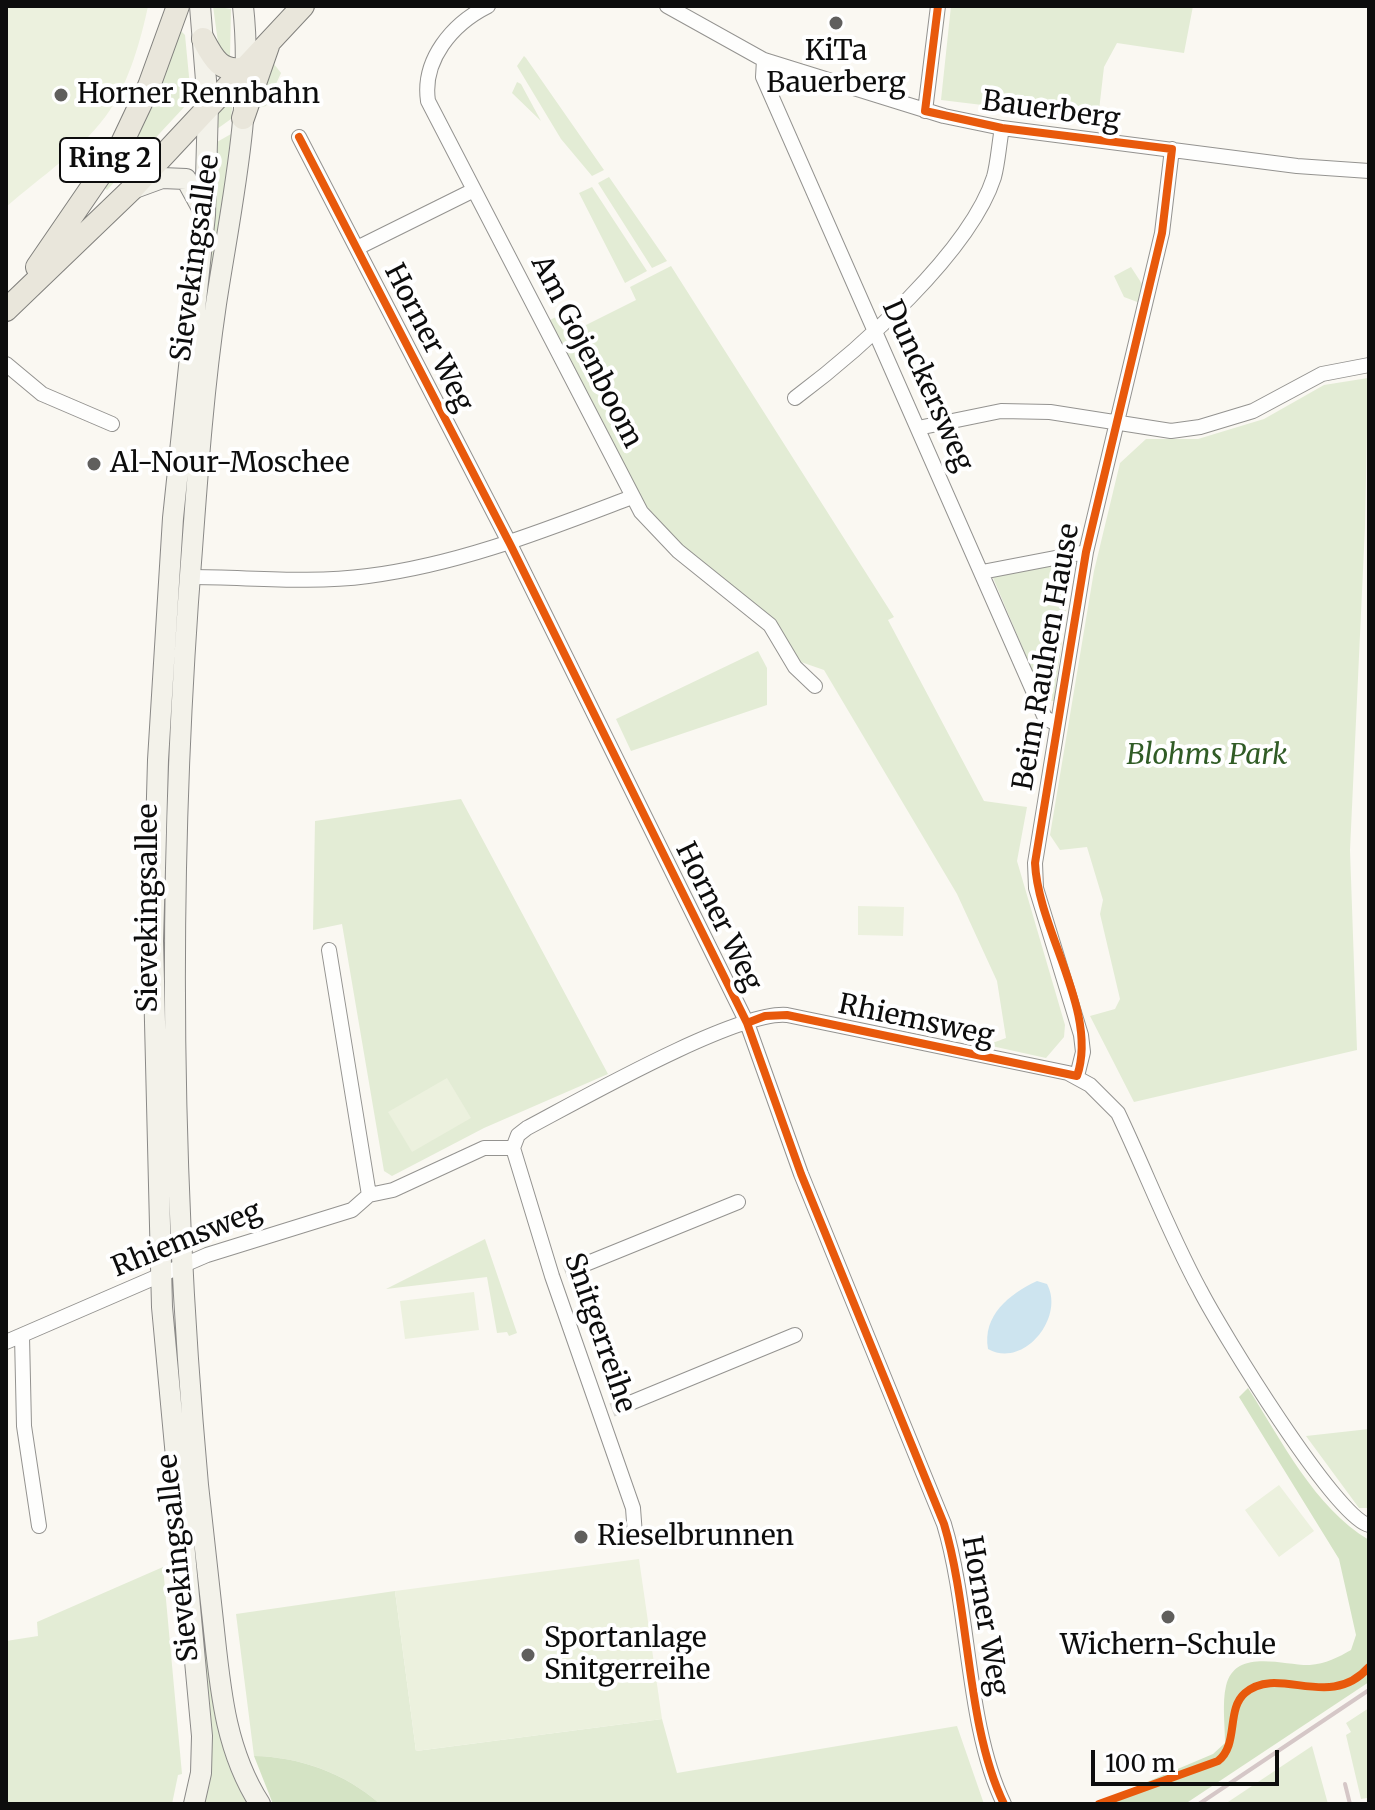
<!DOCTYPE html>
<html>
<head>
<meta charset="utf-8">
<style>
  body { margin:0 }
  #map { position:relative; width:1375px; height:1810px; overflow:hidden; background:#faf8f2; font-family:Merriweather,serif }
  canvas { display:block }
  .frame { position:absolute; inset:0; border:8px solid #0d0d0d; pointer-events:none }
  .scale { position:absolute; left:1091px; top:1750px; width:188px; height:36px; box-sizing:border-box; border:4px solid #0d0d0d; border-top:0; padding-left:10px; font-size:24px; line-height:28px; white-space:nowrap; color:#0d0d0d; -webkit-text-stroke:6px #fff; paint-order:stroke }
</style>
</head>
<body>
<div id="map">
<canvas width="1375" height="1810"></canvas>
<div class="frame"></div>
<div class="scale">100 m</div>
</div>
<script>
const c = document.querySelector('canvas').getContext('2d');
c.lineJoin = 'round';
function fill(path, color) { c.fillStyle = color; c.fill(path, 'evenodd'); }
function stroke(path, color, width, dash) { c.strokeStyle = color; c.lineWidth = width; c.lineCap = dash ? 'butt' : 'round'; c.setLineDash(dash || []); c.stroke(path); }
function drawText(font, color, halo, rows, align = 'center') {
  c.font = font + ' Merriweather,serif'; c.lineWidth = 8; c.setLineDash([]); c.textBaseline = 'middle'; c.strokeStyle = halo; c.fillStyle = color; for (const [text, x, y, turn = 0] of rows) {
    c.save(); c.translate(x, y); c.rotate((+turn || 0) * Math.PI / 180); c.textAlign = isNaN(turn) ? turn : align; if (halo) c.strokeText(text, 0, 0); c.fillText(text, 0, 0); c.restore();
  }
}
const green = new Path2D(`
  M 213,6 L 231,9 L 230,58 L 220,57 Z
  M 951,6 L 1193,6 L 1184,53 L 1117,43 L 1104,67 L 1098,119 L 941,100 Z
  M 179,29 L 185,35 L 190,87 L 187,104 L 107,190 L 103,187 Z
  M 524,56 L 526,58 L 604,170 L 592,176 L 561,139 L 517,66 Z
  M 274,64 L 281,73 L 266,106 L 257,108 Z
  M 517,82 L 521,84 L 541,121 L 512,93 Z
  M 233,97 L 231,119 L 217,129 L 218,113 Z
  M 231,134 L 185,550 L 182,550 L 217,142 Z
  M 609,177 L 667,261 L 652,268 L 598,183 Z
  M 592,187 L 647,271 L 625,283 L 579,193 Z
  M 671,266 L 894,617 L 888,620 L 984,801 L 1027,807 L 1017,861 L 1065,1025 L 1064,1037 L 1046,1058 L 987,1045 L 1006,1038 L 997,981 L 957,894 L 824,670 L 798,661 L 776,624 L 673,537 L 646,506 L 559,338 L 550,320 L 570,310 L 580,328 L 636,300 L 630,287 Z
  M 1131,267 L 1144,287 L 1140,303 L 1124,297 L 1114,276 Z
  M 1368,378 L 1365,527 L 1350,850 L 1357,1050 L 1134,1102 L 1090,1016 L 1115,1009 L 1120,999 L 1100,914 L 1103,900 L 1087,847 L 1060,850 L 1050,835 L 1094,571 L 1120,463 L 1146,439 L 1198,439 L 1264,419 L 1324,385 Z
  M 1073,557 L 1054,701 L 1045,701 L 991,573 Z
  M 758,651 L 767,668 L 767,705 L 631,751 L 616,719 Z
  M 461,799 L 608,1074 L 484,1128 L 392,1176 L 384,1171 L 342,924 L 313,930 L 315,821 Z
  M 485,1239 L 517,1333 L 509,1336 L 507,1332 L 497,1333 L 487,1277 L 386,1289 Z
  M 180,1374 L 207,1632 L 252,1804 L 202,1804 L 172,1377 Z
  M 1369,1429 L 1369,1508 L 1359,1508 L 1306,1436 Z
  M 163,1567 L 182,1774 L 178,1775 L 172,1804 L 6,1804 L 6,1641 L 38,1636 L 37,1622 Z
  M 395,1591 L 416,1751 L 662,1719 L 677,1773 L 957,1726 L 984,1804 L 380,1804 C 345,1773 300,1757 254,1756 L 236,1614 Z
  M 1369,1708 L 1369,1804 L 1367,1798 L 1361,1799 L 1346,1735 L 1351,1732 L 1346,1723 Z
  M 1312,1746 L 1328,1804 L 1225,1804 Z`);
const forest = new Path2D(`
  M 1248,1388 C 1282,1441 1314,1507 1369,1540 L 1369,1682 L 1185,1804 L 1095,1804 L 1213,1754 L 1225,1743 C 1225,1725 1222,1703 1226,1686 C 1235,1647 1285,1666 1310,1665 C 1325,1664 1339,1657 1351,1650 L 1356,1635 L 1339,1559 L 1239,1397 Z
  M 254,1756 C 300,1757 345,1773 380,1804 L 273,1804 Z`);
const pitch = new Path2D(`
  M 6,6 L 148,6 C 141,40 129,81 110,110 C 85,148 40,177 6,207 Z
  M 858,906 L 904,907 L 903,936 L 858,935 Z
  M 447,1078 L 471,1118 L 412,1152 L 388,1112 Z
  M 474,1292 L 479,1330 L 405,1339 L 400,1301 Z
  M 1279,1485 L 1314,1531 L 1279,1557 L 1245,1510 Z
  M 639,1559 L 662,1719 L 416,1751 L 395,1591 Z`);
const water = new Path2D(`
  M 1037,1281 L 1047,1284 C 1065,1317 1024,1369 988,1349 C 982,1316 1009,1294 1037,1281 Z`);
const streetTunnel = new Path2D(`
  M 565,1272 L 583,1265
  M 612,1410 L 630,1403`);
const street = new Path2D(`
  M 488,6 C 452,24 422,60 428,101 L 641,512 L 678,551 L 770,625 L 795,667 L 815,686
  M 667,6 L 764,60 L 944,116 L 1002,128 L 1297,166 L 1369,171
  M 764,60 L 763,77 L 1045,718 L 1057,724
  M 925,111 L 938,6
  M 299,137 L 510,544 L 747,1023 L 801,1174 L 944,1524 C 970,1610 966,1726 1004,1804
  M 357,248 L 474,190
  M 6,364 L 42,394 L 112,424
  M 795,398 C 858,351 970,252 994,177 C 998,162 999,144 1002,128
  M 918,428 L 1001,411 L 1050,412 L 1171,431 L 1200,427 L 1253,411 L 1322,374 L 1369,365
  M 982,572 L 1086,552
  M 190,577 C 249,577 308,584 368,576 C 461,564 545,530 632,497
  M 329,950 L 369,1195
  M 1077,1076 L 1083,1052 L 1081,1035 L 1036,888 L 1035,863 L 1086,552 L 1162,233 L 1172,149
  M 513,1148 L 552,1276 L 633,1508 L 635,1535
  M 583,1265 L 738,1202
  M 22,1336 L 24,1426 L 39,1526
  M 6,1342 L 207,1255 L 352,1210 L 369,1195 L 393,1190 L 484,1148 L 513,1148 L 518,1135 L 527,1128 C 578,1101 738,1010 787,1015 L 1068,1073 L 1090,1085 L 1118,1113 C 1146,1172 1169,1233 1200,1290 C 1220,1329 1336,1519 1369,1525
  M 630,1403 L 795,1335`);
const secondary = new Path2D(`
  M 243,6 C 254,105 231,206 216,304 C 204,385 198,467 192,549 C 167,860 170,1175 198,1485 C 203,1531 208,1576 213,1621 C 220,1685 224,1748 260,1804
  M 132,189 L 162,178 L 186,179 L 203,210
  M 194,1804 L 201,1773 L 202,1736 L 162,1307 L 153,941 L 158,760 L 173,518 L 205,215 L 208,105 L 200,6`);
const primary = new Path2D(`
  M 203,39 C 213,58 221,74 245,68
  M 243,118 L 268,46
  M 37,267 L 122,143 L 149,86 L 178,6
  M 6,310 L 132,189 L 303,6`);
const rail = new Path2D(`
  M 1345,1784 L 1350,1804
  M 1199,1804 L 1369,1690`);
const cycleway = new Path2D(`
  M 299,137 L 510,544 L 747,1023 L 801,1174 L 944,1524 C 970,1610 966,1726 1004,1804
  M 747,1023 L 765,1016 L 787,1015 L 1077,1076 C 1099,1012 1038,930 1035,863 L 1086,552 L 1162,233 L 1172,149 L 1002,128 L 925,111 L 938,6
  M 1099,1804 L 1218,1761 C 1239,1745 1226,1709 1245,1693 C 1279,1664 1329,1712 1369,1667`);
const markers = [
  [836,23,8,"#605f5d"],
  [61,95,8,"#605f5d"],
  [94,464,8,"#605f5d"],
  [581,1537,8,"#605f5d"],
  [1168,1617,8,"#605f5d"],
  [528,1655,8,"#605f5d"]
];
const shields = [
  [110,160,100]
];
const shieldNames = [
  ["Ring 2",110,160]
];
const poiNames = [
  ["KiTa",836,52,"center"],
  ["Bauerberg",836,84,"center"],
  ["Horner Rennbahn",77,95],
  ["Al-Nour-Moschee",110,464],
  ["Rieselbrunnen",597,1537],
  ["Sportanlage",544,1639],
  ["Snitgerreihe",544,1671],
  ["Wichern-Schule",1168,1646,"center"]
];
const streetNames = [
  ["Bauerberg",1051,111,8],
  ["Sievekingsallee",196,258,-82],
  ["Horner Weg",428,338,63],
  ["Am Gojenboom",586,352,63],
  ["Dunckersweg",927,386,66],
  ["Beim Rauhen Hause",1047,657,-80],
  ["Sievekingsallee",149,908,-90],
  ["Horner Weg",718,917,64],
  ["Rhiemsweg",916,1021,12],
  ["Rhiemsweg",187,1240,-22],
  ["Snitgerreihe",599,1333,71],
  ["Sievekingsallee",179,1558,-96],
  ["Horner Weg",984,1616,80]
];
const parkNames = [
  ["Blohms Park",1207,756]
];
fill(green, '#e3ecd5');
fill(forest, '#d4e3c4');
fill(pitch, '#ecf1de');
fill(water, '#cde4ef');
stroke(streetTunnel, '#d6d5d0', 14, [14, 7]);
stroke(street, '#949390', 16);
stroke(secondary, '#8a8987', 22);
stroke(primary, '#81807d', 24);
stroke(street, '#fefefd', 14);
stroke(secondary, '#f3f2ea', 20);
stroke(primary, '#e9e6db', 22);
stroke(rail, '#d5c7c7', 4);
stroke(cycleway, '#e8590c', 8);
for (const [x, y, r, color] of markers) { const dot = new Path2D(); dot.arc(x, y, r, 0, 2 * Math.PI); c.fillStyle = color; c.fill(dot); stroke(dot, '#fff', 3); }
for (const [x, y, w] of shields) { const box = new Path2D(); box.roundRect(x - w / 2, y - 22, w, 44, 6); c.fillStyle = '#fff'; c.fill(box); stroke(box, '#0d0d0d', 2); }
drawText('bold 26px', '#0d0d0d', null, shieldNames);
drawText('28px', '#0d0d0d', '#fff', poiNames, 'left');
drawText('28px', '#0d0d0d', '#fff', streetNames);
drawText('italic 28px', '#315c26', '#fff', parkNames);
</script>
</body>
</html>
